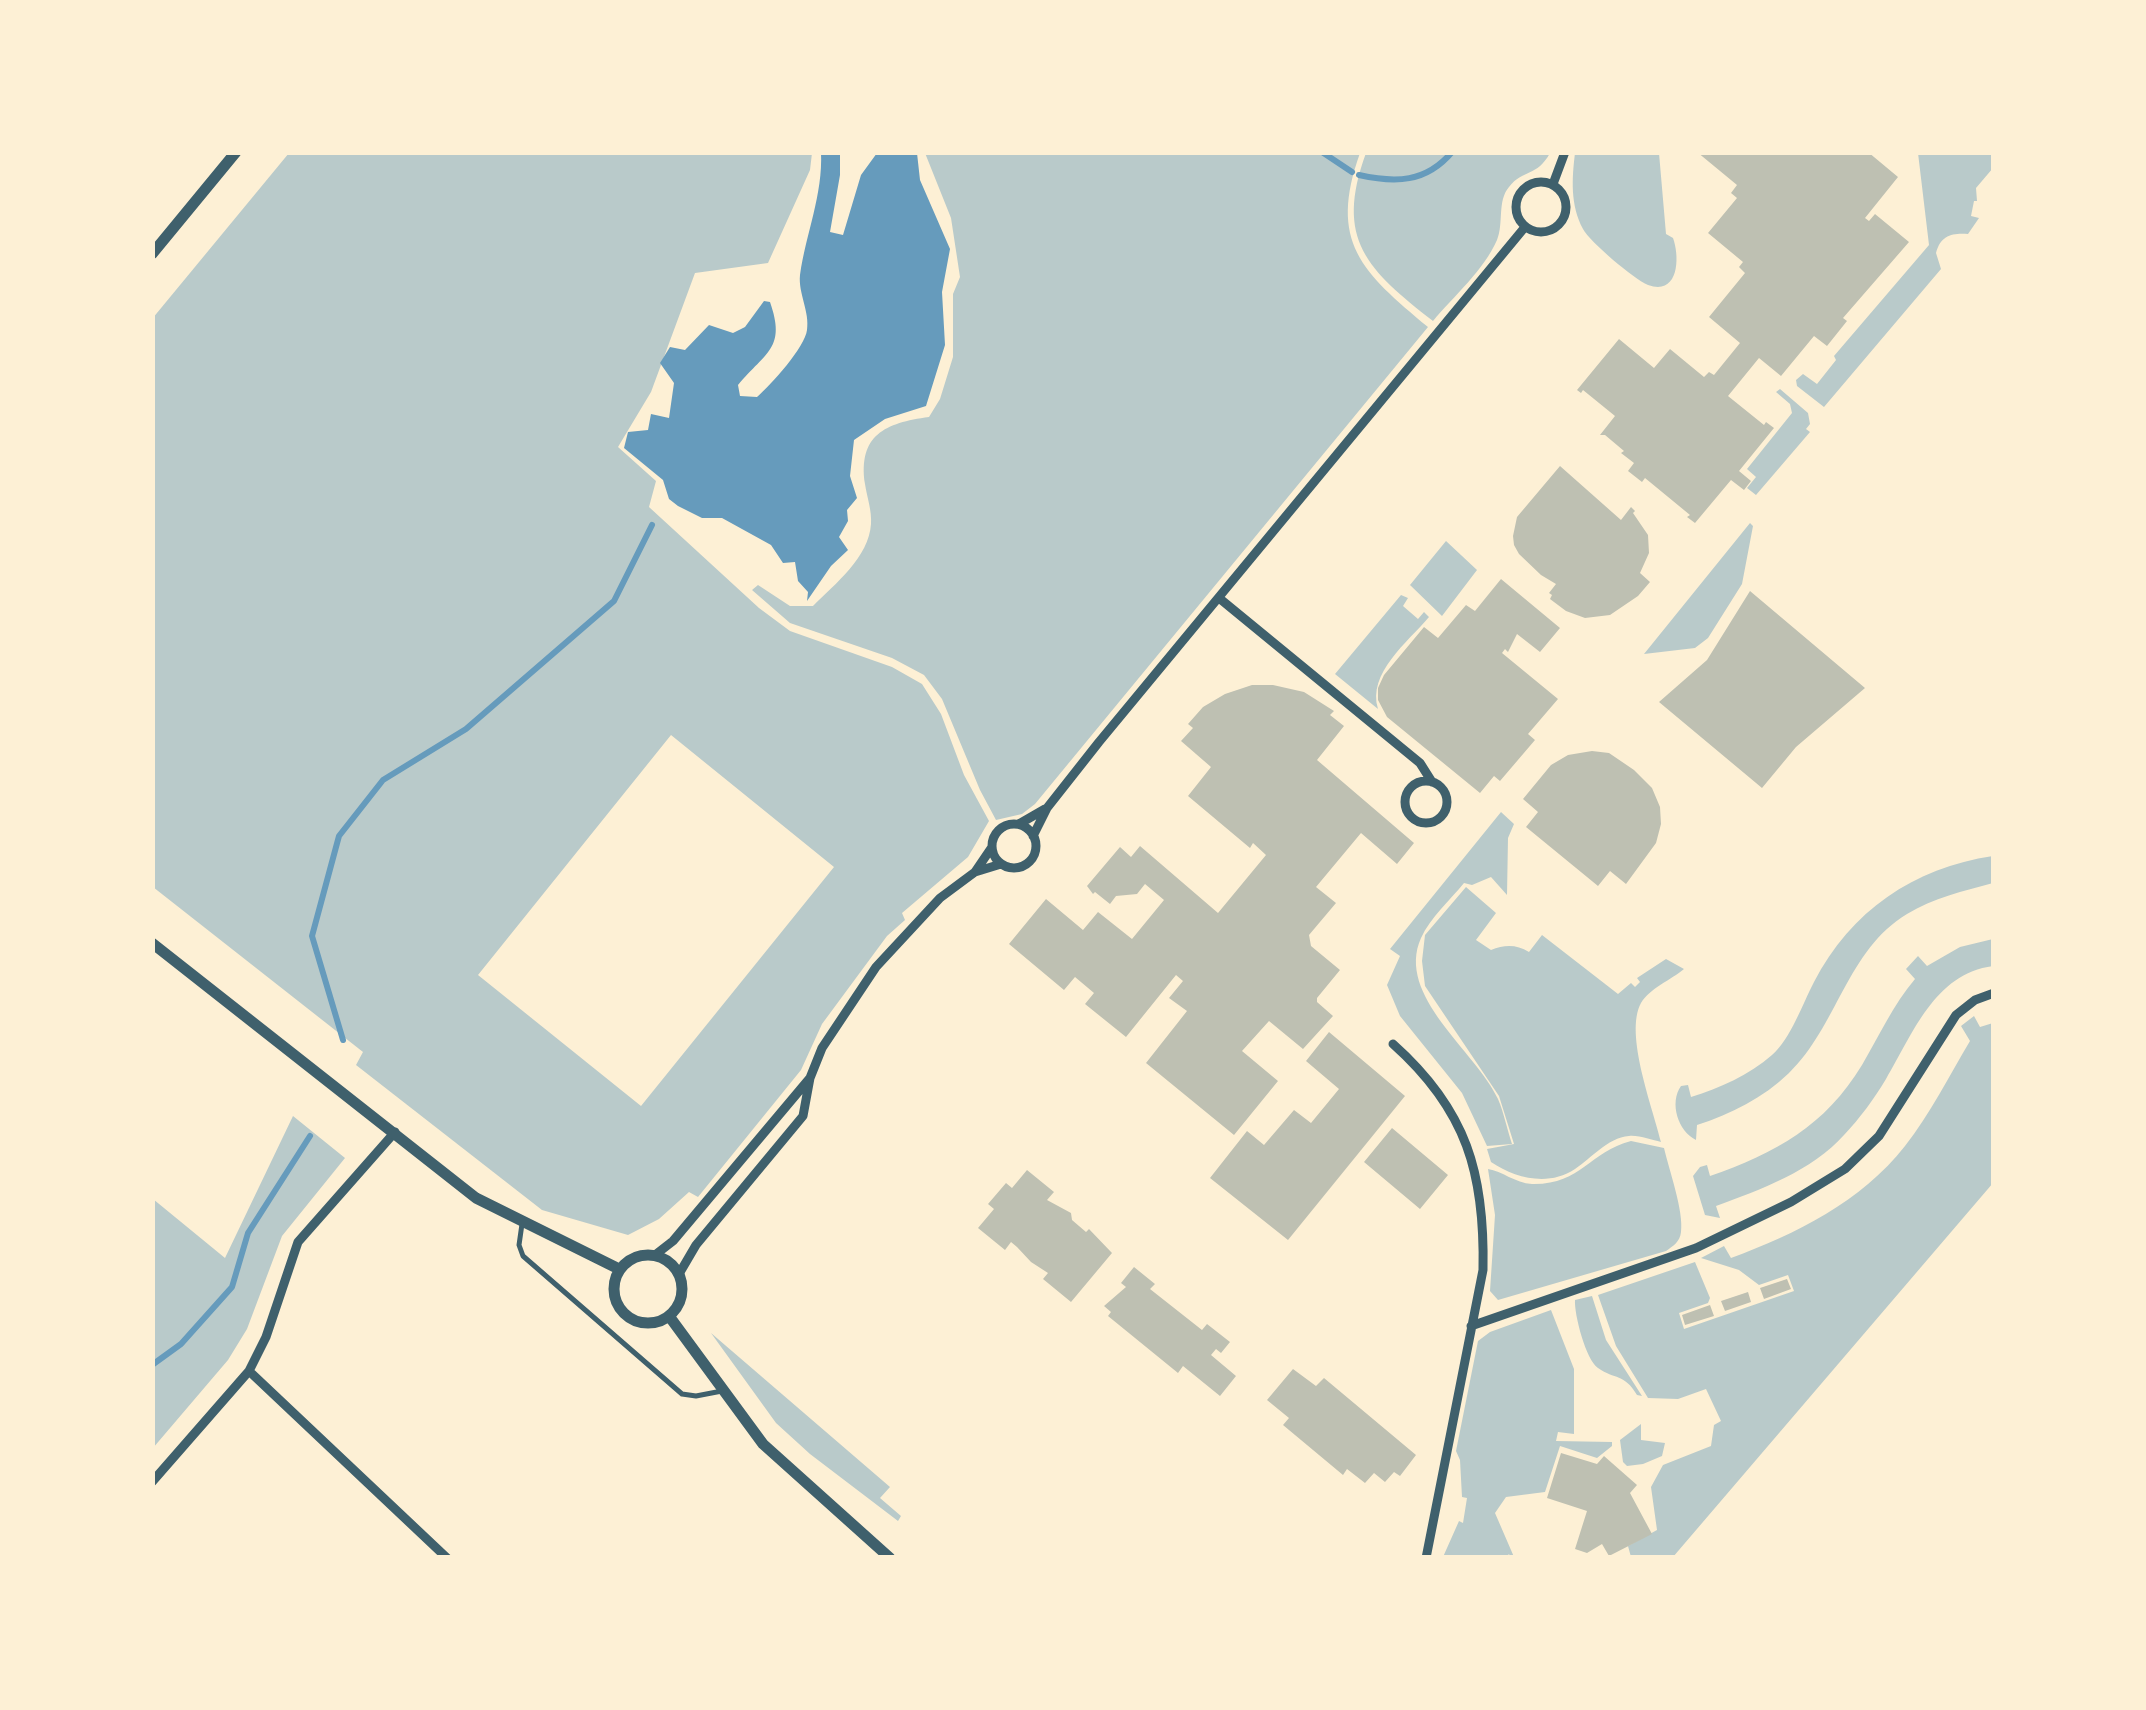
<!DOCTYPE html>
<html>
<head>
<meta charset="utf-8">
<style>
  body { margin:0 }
  #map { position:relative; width:2146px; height:1710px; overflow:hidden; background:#fdf0d5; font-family:"Work Sans",sans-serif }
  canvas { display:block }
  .frame { position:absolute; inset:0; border:155px solid #fdf0d5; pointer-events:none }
</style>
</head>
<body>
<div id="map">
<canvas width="2146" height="1710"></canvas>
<div class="frame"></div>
</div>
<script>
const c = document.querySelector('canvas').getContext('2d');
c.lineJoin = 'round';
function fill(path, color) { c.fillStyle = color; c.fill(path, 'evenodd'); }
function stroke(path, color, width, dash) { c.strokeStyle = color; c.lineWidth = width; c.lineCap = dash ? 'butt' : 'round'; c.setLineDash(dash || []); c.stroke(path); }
const green = new Path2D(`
  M 289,153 L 812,153 L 810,170 L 768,263 L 695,273 L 651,392 L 618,447 L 656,481 L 649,507 L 759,608 L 790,631 L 892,667 L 922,684 L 941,714 L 964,775 L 989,821 L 968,857 L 902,913 L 905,920 L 887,936 L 822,1024 L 801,1070 L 698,1197 L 689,1192 L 659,1219 L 628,1235 L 542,1210 L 356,1065 L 363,1052 L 153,887 L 152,319 ZM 671,735 L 834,867 L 641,1106 L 478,975 Z
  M 925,153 L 1360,153 C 1328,242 1362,272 1428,327 L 1035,804 L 1022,814 L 996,820 L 980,790 L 942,699 L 924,675 L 892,658 L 790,623 L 752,590 L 758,585 L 790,606 L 813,606 C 835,584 869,557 871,524 C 872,511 867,497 865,484 C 858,435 885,423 929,417 L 940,399 L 953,357 L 953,294 L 960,277 L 951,218 Z
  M 1366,153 L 1366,152 L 1550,153 C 1537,177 1523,169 1509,187 C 1497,201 1504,223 1497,240 C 1484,270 1454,296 1433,321 C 1368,270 1334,240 1366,153 Z
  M 1575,153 L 1659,153 L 1666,234 L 1673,238 C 1680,257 1679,296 1648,285 C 1634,279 1590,242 1583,229 C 1570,205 1572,178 1575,153 Z
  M 1918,153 L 1993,153 L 1993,168 L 1976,188 L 1977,201 L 1974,201 L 1971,216 L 1979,218 L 1968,234 C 1952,233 1941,235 1936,253 L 1941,269 L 1824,407 L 1797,386 L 1796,380 L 1803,374 L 1817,384 L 1836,360 L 1834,356 L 1929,245 Z
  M 1780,389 L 1808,413 L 1810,424 L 1806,429 L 1810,432 L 1756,495 L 1747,488 L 1756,477 L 1747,469 L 1792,413 L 1790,404 L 1776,392 Z
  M 1750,523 L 1753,526 L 1742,584 L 1708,638 L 1695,648 L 1644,654 Z
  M 1446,541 L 1477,570 L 1442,616 L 1410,585 Z
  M 1401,595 L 1408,598 L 1403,606 L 1418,619 L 1424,612 L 1429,617 C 1408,642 1367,673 1378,709 L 1335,674 Z
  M 1501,812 L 1514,824 L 1508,838 L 1507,895 L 1491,877 L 1472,885 L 1464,883 C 1451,899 1430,918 1421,938 C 1395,996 1476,1051 1498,1099 C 1504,1113 1507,1129 1512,1144 L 1487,1146 L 1462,1093 L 1400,1016 L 1387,985 L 1400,956 L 1390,949 Z
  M 1993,856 L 1993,883 C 1964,891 1933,898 1907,914 C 1847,950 1837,1027 1789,1073 C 1763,1098 1731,1114 1697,1125 L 1696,1140 C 1678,1131 1669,1103 1681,1086 L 1688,1085 L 1691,1097 C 1720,1088 1749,1075 1772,1055 C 1791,1038 1802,1005 1814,982 C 1851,911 1913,868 1993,856 Z
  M 1466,887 L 1496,913 L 1476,940 L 1491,950 C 1504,945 1516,944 1529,952 L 1542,935 L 1618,994 L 1631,983 L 1635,987 L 1640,982 L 1637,978 L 1666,959 L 1684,969 C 1671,980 1650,988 1641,1003 C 1624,1034 1653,1108 1661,1142 C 1652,1140 1639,1135 1629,1136 C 1607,1138 1592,1158 1575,1169 C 1548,1187 1515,1178 1491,1162 L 1487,1149 L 1514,1144 L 1499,1096 L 1425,986 L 1422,961 L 1425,935 Z
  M 1993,939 L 1993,966 C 1934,974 1913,1034 1886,1079 C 1874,1099 1860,1118 1844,1135 C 1812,1171 1760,1190 1716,1206 L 1720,1218 L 1705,1215 L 1693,1176 L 1700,1167 L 1707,1165 L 1710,1176 C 1776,1153 1825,1126 1862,1065 C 1879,1036 1893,1005 1915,979 L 1906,969 L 1918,956 L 1927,966 L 1960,947 Z
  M 1974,1016 L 1980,1027 L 1993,1023 L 1993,1183 L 1673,1557 L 1631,1557 L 1628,1546 L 1657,1530 L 1651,1487 L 1663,1465 L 1711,1446 L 1714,1425 L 1721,1421 L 1706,1389 L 1678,1399 L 1648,1398 L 1616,1346 L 1598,1295 L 1695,1262 L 1710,1298 L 1708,1303 L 1679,1313 L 1684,1329 L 1794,1291 L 1788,1275 L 1759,1285 L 1739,1270 L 1701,1258 L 1724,1246 L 1731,1258 C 1796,1234 1861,1202 1905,1146 C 1930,1114 1949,1076 1970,1041 L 1961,1026 Z
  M 293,1116 L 345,1158 L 282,1236 L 247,1329 L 228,1360 L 153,1448 L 153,1199 L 225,1258 Z
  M 1631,1141 L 1664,1148 C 1669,1170 1684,1211 1681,1232 C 1680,1242 1673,1246 1666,1251 L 1498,1300 L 1490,1291 L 1495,1215 L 1488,1169 C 1502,1171 1515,1183 1532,1184 C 1581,1185 1589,1152 1631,1141 Z
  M 1592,1296 L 1606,1340 L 1642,1396 L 1637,1395 C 1624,1373 1615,1380 1598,1368 C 1586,1360 1574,1314 1575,1300 Z
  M 1551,1310 L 1574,1369 L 1574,1434 L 1558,1432 L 1556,1441 L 1612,1442 L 1612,1446 L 1597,1458 L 1560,1446 L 1545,1492 L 1506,1497 L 1495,1513 L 1514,1557 L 1508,1554 L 1510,1557 L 1443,1557 L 1459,1521 L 1463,1523 L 1467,1498 L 1462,1497 L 1460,1460 L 1456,1451 L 1478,1341 L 1490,1332 Z
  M 711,1333 L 890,1487 L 880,1498 L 901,1516 L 898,1521 L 810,1454 L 776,1423 Z
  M 1641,1424 L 1641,1440 L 1665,1443 L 1662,1456 L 1643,1464 L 1627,1466 L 1623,1462 L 1620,1440 Z`);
const water = new Path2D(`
  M 821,152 L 840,153 L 840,175 L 830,232 L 843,235 L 861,175 L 877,153 L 917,153 L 920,180 L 950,249 L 942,292 L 945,345 L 926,406 L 885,419 L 854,440 L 850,476 L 857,498 L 847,510 L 848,521 L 839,537 L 848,550 L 831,566 L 807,601 L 808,592 L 798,581 L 795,562 L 783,563 L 771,545 L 722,518 L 702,518 L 678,506 L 669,499 L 663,480 L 624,448 L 628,432 L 648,430 L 651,414 L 669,418 L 674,383 L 660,363 L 670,347 L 685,350 L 709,325 L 733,333 L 745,327 L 764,301 L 770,302 C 786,348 767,351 738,385 L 740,396 L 757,397 C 771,385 805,347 807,330 C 810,312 798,293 800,275 C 806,233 823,195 821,152 Z`);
const stream = new Path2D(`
  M 1322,152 L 1352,172
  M 1359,175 C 1395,183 1426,183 1452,152
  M 343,1040 L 312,936 L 339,836 L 383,780 L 466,729 L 614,601 L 652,525
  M 152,1365 L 181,1344 L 232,1287 L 248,1233 L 310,1136`);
const building = new Path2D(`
  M 1697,152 L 1868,152 L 1898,177 L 1865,218 L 1869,221 L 1875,214 L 1909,242 L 1843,318 L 1847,321 L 1827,346 L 1814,336 L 1781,376 L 1759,358 L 1728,396 L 1764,425 L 1766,422 L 1774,428 L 1739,471 L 1751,481 L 1744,490 L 1731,480 L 1695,523 L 1687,517 L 1690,515 L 1645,478 L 1642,482 L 1628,471 L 1634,463 L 1621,453 L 1624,451 L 1605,435 L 1600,435 L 1615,416 L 1583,390 L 1581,393 L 1577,390 L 1619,339 L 1654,368 L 1670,349 L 1704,377 L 1709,372 L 1714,375 L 1740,343 L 1709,317 L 1745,273 L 1739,267 L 1743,262 L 1708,233 L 1737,198 L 1731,193 L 1737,185 Z
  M 1560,466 L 1621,520 L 1631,507 L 1635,511 L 1633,513 L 1648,535 L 1649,553 L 1640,573 L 1650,582 L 1638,596 L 1610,615 L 1585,618 L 1566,611 L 1550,599 L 1552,595 L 1549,593 L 1556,584 L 1541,575 L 1519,554 L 1514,545 L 1513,536 L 1517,517 Z
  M 1501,579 L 1560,628 L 1540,652 L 1517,634 L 1508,652 L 1505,649 L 1502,653 L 1558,699 L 1528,734 L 1535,740 L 1500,781 L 1494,776 L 1480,793 L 1387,717 L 1378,700 L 1378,688 L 1384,675 L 1424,627 L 1438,638 L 1466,605 L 1475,611 Z
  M 1750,591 L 1865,688 L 1796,747 L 1762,788 L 1659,702 L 1707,660 Z
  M 1252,685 L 1273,685 L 1304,692 L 1334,711 L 1330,715 L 1344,726 L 1317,760 L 1414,843 L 1397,864 L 1361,833 L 1316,887 L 1336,903 L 1309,935 L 1311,946 L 1340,970 L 1317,998 L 1317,1002 L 1333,1016 L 1303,1049 L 1269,1021 L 1242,1051 L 1278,1081 L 1234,1135 L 1146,1063 L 1187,1011 L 1169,998 L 1183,981 L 1176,975 L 1126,1037 L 1085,1004 L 1094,993 L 1075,977 L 1064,990 L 1009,944 L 1046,899 L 1083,930 L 1098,912 L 1132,939 L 1164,900 L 1145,884 L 1137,894 L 1116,896 L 1110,904 L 1095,892 L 1093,894 L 1087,886 L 1120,847 L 1131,857 L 1140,846 L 1218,913 L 1266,855 L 1253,843 L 1250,848 L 1188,796 L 1211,767 L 1181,741 L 1193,728 L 1188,724 L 1203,707 L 1225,694 Z
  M 1592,751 L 1609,753 L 1634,770 L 1652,788 L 1660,807 L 1661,824 L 1656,843 L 1626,884 L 1610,871 L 1598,886 L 1526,827 L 1538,812 L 1523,799 L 1551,765 L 1568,755 Z
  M 1329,1032 L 1405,1096 L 1288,1240 L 1210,1178 L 1247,1131 L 1264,1145 L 1294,1110 L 1311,1123 L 1339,1089 L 1306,1061 Z
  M 1392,1128 L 1448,1175 L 1420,1209 L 1364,1162 Z
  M 1027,1170 L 1054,1192 L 1047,1200 L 1071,1213 L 1072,1220 L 1086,1232 L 1089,1229 L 1112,1253 L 1071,1302 L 1043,1279 L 1048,1273 L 1031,1262 L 1017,1247 L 1011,1242 L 1005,1250 L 978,1228 L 994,1209 L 988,1204 L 1006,1183 L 1012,1188 Z
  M 1134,1267 L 1155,1284 L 1150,1289 L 1202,1330 L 1207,1324 L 1230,1342 L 1221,1353 L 1216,1349 L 1211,1355 L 1236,1376 L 1220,1396 L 1183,1366 L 1178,1373 L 1108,1316 L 1111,1312 L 1104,1306 L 1126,1287 L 1121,1283 Z
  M 1787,1279 L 1791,1289 L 1764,1299 L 1760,1288 Z
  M 1748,1292 L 1751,1302 L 1725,1311 L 1721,1301 Z
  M 1710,1305 L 1714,1316 L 1685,1325 L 1682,1315 Z
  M 1293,1369 L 1316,1386 L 1324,1378 L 1416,1455 L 1400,1476 L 1394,1472 L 1385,1482 L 1374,1473 L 1365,1483 L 1347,1469 L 1343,1475 L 1283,1425 L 1289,1418 L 1267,1400 Z
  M 1561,1453 L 1597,1464 L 1604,1456 L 1637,1485 L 1630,1493 L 1652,1534 L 1609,1556 L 1602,1544 L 1587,1553 L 1575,1549 L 1587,1511 L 1547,1498 Z`);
const service = new Path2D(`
  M 522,1224 L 519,1245 L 523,1256 L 682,1394 L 696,1396 L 722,1391`);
const minor = new Path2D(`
  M1516 207a25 25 0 1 1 50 0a25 25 0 1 1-50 0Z
  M 1553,184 L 1565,152
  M 1219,598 L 1420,763 L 1432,782
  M1405 802a21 21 0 1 1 42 0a21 21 0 1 1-42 0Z
  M992 846a22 22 0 1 1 44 0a22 22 0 1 1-44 0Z
  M 1019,824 L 1045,809
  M 1033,836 L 1047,808 L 1099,742 L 1525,227
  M 975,872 L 992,847
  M 1393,1044 C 1467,1110 1485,1174 1483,1270 L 1426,1558
  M 655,1255 L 673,1241 L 810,1078
  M 679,1274 L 696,1245 L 803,1116 L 810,1078 L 822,1048 L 876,967 L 940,898 L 975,872 L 1001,864
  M 1471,1326 L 1696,1248 L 1791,1202 L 1845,1169 L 1879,1136 L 1956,1015 L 1975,1000 L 1994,993
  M 249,1371 L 447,1558
  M 152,1482 L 249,1371 L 266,1337 L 298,1242 L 395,1132`);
const tertiary = new Path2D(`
  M 152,254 L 236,152
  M 152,943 L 476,1198 L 619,1269
  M614 1289a34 34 0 1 1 68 0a34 34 0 1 1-68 0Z
  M 669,1316 L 763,1444 L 890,1558`);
fill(green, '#b9caca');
fill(water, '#669bbc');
stroke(stream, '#669bbc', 6);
fill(building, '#bec0b2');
stroke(service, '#3f606c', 5);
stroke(minor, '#3f606c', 9);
stroke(tertiary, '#3f606c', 11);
</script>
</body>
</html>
